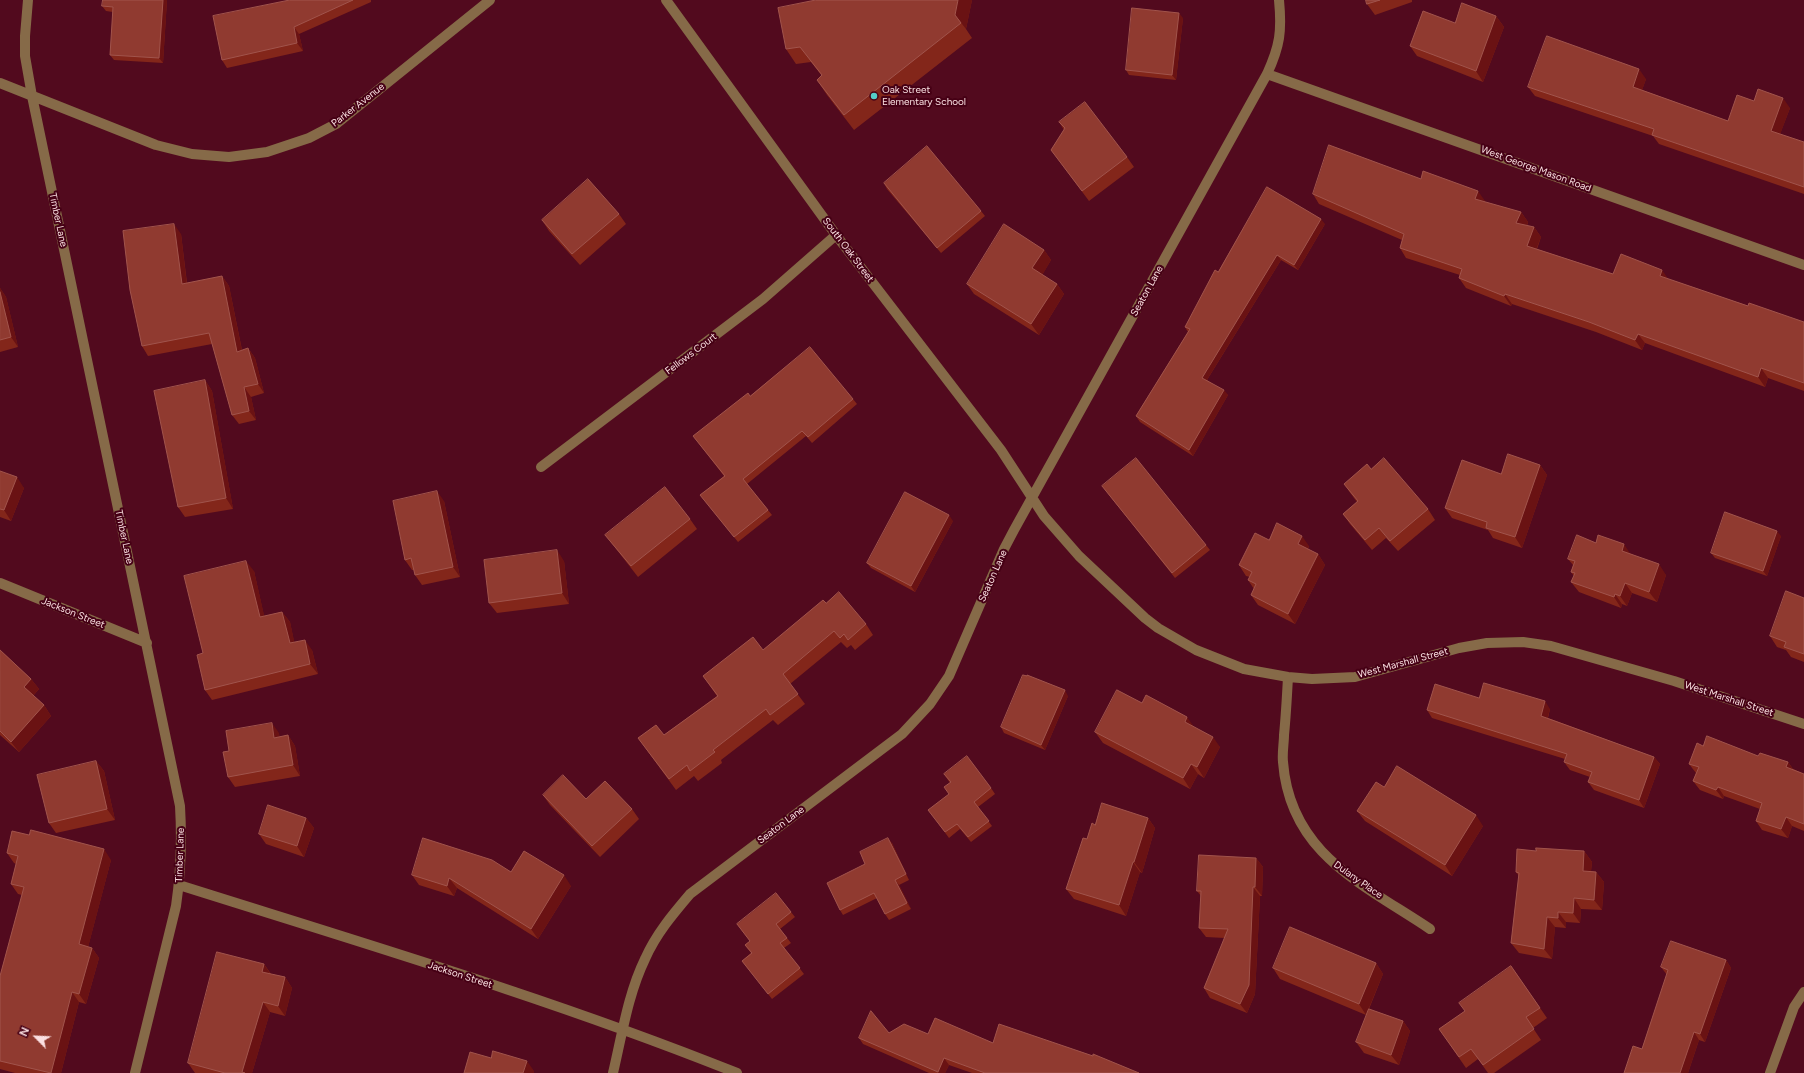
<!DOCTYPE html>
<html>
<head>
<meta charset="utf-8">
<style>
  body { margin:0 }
  #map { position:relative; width:1804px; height:1073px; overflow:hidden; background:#520a1e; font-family:Figtree,sans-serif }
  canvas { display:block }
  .north { position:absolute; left:16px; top:1017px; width:40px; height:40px; -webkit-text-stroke:3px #460015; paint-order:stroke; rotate:294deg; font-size:11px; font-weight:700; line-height:16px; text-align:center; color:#fbe0e2 }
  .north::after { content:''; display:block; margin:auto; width:14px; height:18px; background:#fbe0e2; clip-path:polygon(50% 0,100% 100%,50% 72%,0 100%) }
</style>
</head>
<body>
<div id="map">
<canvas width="1804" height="1073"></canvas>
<div class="north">N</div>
</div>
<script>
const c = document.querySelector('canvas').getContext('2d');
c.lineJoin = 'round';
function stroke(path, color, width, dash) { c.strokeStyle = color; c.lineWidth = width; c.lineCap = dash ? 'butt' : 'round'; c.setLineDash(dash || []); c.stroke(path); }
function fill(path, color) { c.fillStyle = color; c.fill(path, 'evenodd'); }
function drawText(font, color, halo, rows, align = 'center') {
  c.font = font + ' Figtree,sans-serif'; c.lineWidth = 4; c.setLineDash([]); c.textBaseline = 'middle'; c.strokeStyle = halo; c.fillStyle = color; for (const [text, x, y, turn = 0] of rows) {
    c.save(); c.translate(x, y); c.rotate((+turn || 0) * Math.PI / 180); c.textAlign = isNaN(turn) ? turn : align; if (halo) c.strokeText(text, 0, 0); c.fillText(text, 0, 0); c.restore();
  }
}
const minor = new Path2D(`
  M 28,0 L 25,36 L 25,56 L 32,96 L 180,806 C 182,840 181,872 176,906 L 135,1073
  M 666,0 L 836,235 L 1001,450 L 1044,516 L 1079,556 L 1145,618 L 1158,628 L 1196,650 L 1244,669 L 1288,677 L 1312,679 L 1355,677 L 1459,648 L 1487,643 L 1523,642 L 1551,646 L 1674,681 L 1804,724
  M 1267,74 L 1804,265
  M 0,83 L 156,145 L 192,154 L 229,157 L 267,152 L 309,138 L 336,124 L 490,0
  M 541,467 L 763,299 L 836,235
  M 0,583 L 147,643
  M 1288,677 C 1287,696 1286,715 1284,735 C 1284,743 1282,753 1283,762 C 1290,854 1363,884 1430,929
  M 179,885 C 366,944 555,1000 737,1073
  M 613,1073 C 622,1035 628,994 645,959 C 656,934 673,914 690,894 L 902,734 L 930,704 L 949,676 L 1004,549 L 1014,530 L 1267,74 C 1280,46 1282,31 1279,0
  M 1770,1073 L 1794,1007 L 1804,992`);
const wall = new Path2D(`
  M 167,0 L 163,63 L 114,60 L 110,55 L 113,12 L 106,11 L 102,6 Z
  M 290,0 L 371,0 L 371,2 L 299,34 L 303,51 L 227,68 L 222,60 Z
  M 972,0 L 966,29 L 972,38 L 854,130 L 827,95 L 817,80 L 822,76 L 811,62 L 796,64 L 786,49 Z
  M 1366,0 L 1412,0 L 1412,2 L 1375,15 L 1367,4 Z
  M 1496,16 L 1504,27 L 1483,82 L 1417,56 L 1410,46 L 1455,23 Z
  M 1183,18 L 1176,80 L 1129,75 L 1126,70 Z
  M 1646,79 L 1642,90 L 1728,121 L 1754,101 L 1790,108 L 1780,134 L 1804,142 L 1804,194 L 1659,144 L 1653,136 L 1535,96 L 1528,87 Z
  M 1059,122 L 1127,157 L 1134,167 L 1089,201 L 1051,150 L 1064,130 Z
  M 1421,179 L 1485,201 L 1484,202 L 1521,212 L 1528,222 L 1527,226 L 1534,227 L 1541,237 L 1537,249 L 1613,274 L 1668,279 L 1748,306 L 1804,322 L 1804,391 L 1768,378 L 1765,387 L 1645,343 L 1642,350 L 1596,332 L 1512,304 L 1511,306 L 1466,288 L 1459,278 L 1460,275 L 1406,258 L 1400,248 L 1402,240 L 1319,204 L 1313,194 Z
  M 884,183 L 981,211 L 985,216 L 941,253 L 887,189 Z
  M 619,214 L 626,224 L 580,265 L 549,231 L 542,220 Z
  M 1325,224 L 1298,270 L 1281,260 L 1207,380 L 1228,395 L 1193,456 L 1140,422 L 1136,416 L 1188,332 L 1185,327 L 1218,272 Z
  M 181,234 L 187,283 L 222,276 L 229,286 L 242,350 L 248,348 L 255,358 L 264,393 L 251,397 L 256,420 L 239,424 L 232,415 L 212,344 L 148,356 L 142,346 Z
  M 1044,250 L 1051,260 L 1042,275 L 1057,284 L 1064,294 L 1039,335 L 974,294 L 967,284 Z
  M 0,288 L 6,297 L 18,347 L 0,352 Z
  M 205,380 L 212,391 L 233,509 L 185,517 L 178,507 Z
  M 853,399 L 857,404 L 812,443 L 806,436 L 747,484 L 772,515 L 738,542 L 700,495 L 724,476 L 693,436 Z
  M 1540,465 L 1547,475 L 1522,548 L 1493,538 L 1488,530 L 1452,518 L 1445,508 L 1501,474 Z
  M 1371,469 L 1428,509 L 1435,520 L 1398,551 L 1386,538 L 1372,550 L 1350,524 L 1343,514 L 1357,502 L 1351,494 L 1344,484 Z
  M 0,471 L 24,488 L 11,521 L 0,517 Z
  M 1102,486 L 1206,545 L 1210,550 L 1175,578 Z
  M 444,501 L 460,577 L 422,585 L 415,575 L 414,570 L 412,570 L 405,560 Z
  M 690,519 L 697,529 L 638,577 L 613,545 L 605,535 Z
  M 953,521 L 915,592 L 871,568 L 867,563 Z
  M 1781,536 L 1767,576 L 1715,558 L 1711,553 Z
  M 1269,540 L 1309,546 L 1308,549 L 1318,554 L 1325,565 L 1295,624 L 1258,605 L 1251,595 L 1254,589 L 1248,580 L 1250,577 L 1246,576 L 1239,565 Z
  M 1596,543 L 1631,554 L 1666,575 L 1657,602 L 1632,593 L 1627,606 L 1622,604 L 1621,608 L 1579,592 L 1571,582 L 1574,576 L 1571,572 L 1573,565 L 1568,559 Z
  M 564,561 L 569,604 L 497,613 L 489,603 Z
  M 254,571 L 264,616 L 282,612 L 290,622 L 294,642 L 312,650 L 318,674 L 212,700 L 205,690 L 203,653 Z
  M 1804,598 L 1804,662 L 1791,657 L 1786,650 L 1777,647 L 1770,636 Z
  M 826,603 L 866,624 L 873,635 L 855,650 L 851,645 L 847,648 L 841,642 L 790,684 L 805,704 L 778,725 L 773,720 L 721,760 L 722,763 L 698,781 L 694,776 L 676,790 L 638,738 L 664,735 L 717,696 L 703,676 L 763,650 Z
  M 0,650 L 31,679 L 39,689 L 33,696 L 44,705 L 51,716 L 19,752 L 0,735 Z
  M 1068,696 L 1045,750 L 1004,733 L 1001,727 Z
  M 1479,698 L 1550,709 L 1548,718 L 1654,757 L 1660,764 L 1644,808 L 1594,790 L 1588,782 L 1590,777 L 1570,770 L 1564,762 L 1565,759 L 1432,718 L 1427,710 Z
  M 1142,703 L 1194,727 L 1220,747 L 1204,778 L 1198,774 L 1190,789 L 1103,743 L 1095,732 Z
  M 279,733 L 279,737 L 288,735 L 295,746 L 300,776 L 235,787 L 228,777 L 229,751 Z
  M 1703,746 L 1758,756 L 1788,762 L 1793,769 L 1804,774 L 1804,831 L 1792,826 L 1788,838 L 1762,830 L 1756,821 L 1760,809 L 1724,796 L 1723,799 L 1700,790 L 1693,781 L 1696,773 L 1689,764 Z
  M 96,761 L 104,771 L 115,820 L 56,833 L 49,823 Z
  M 944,774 L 991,788 L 995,794 L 978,807 L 992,826 L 971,842 L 960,829 L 949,838 L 932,815 L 949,794 L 950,783 Z
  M 1384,787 L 1483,826 L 1452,876 L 1365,821 L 1357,811 Z
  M 543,795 L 586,799 L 632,809 L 639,819 L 600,857 L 550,805 Z
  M 306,818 L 314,828 L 304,857 L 266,844 L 259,834 Z
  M 1148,818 L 1155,828 L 1142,873 L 1140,872 L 1126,916 L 1074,899 L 1066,889 L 1087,839 L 1095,825 Z
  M 892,843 L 909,880 L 899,885 L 911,909 L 889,920 L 885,914 L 877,898 L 843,915 L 840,910 L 865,864 Z
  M 1536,851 L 1584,851 L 1592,862 L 1591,871 L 1596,872 L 1604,882 L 1602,910 L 1581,909 L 1580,923 L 1566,922 L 1566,928 L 1555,927 L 1552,959 L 1519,953 L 1511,943 L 1519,876 L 1516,872 Z
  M 7,853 L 111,860 L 88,947 L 92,948 L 99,958 L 86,1004 L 79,1002 L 61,1073 L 15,1073 L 0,1069 L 0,976 L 22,895 L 18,894 L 11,884 L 16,864 L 14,863 Z
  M 1256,858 L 1263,867 L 1262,896 L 1260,896 L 1255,994 L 1247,1013 L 1210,998 L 1204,988 L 1225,938 L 1206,937 L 1199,928 L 1201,896 L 1197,891 Z
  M 511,872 L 571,886 L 538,939 L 457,888 L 454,896 L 419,885 L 412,875 Z
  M 791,912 L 795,917 L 780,929 L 791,943 L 784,948 L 804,974 L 772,999 L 742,961 L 751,953 L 745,945 L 750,941 L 737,924 Z
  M 1726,960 L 1731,968 L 1705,1042 L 1699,1040 L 1688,1073 L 1624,1073 L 1642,1049 L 1667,975 L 1661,967 Z
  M 1376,963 L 1383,974 L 1369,1009 L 1403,1021 L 1410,1031 L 1399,1065 L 1364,1053 L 1356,1042 L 1366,1015 L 1280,979 L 1273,968 Z
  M 264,964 L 271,974 L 285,977 L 292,988 L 285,1016 L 270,1012 L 252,1073 L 195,1073 L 188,1063 Z
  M 1511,966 L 1547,1018 L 1533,1028 L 1541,1040 L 1494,1073 L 1488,1073 L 1478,1059 L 1466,1068 L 1439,1029 L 1465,1011 Z
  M 889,1033 L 928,1034 L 993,1043 L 1139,1073 L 972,1073 L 949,1065 L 945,1073 L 929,1073 L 863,1044 L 859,1038 Z`);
const shadedWall = new Path2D(`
  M 163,0 L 167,0 L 163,63 L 159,58 Z
  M 958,0 L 972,0 L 966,29 L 955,15 Z
  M 1179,13 L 1183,18 L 1176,80 L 1172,75 Z
  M 1496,16 L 1504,27 L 1483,82 L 1476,71 Z
  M 294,27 L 299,34 L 303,51 L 297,43 Z
  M 1639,69 L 1646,79 L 1640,96 L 1633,87 Z
  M 1783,98 L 1790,108 L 1778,140 L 1771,131 Z
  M 1478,191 L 1485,201 L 1481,209 L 1475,199 Z
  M 1521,212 L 1528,222 L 1523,233 L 1516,223 Z
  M 1321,219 L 1325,224 L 1298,270 L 1294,265 Z
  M 174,224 L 181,234 L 188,294 L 182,284 Z
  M 1534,227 L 1541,237 L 1534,255 L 1527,246 Z
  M 1044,250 L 1051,260 L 1040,279 L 1032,268 Z
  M 1277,255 L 1281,260 L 1205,383 L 1202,378 Z
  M 1662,270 L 1669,280 L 1660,276 Z
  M 222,276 L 229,286 L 244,361 L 237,352 Z
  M 1057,284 L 1064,294 L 1039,335 L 1031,324 Z
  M 0,288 L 6,297 L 18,347 L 11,337 L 0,292 Z
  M 1505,294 L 1512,304 L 1511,306 L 1504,296 Z
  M 1638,334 L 1645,343 L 1642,350 L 1635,340 Z
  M 248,348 L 255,358 L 264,393 L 258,384 Z
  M 1761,368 L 1768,378 L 1765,387 L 1758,377 Z
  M 205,380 L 212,391 L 233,509 L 226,498 Z
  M 244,387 L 251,397 L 256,420 L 249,411 Z
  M 1224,390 L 1228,395 L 1193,456 L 1189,450 Z
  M 1540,465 L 1547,475 L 1522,548 L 1515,537 Z
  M 17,477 L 24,488 L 11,521 L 4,510 Z
  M 437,491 L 444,501 L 460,577 L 453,567 Z
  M 949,515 L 953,521 L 915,592 L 911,586 Z
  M 1777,531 L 1781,536 L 1767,576 L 1763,571 Z
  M 1302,536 L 1309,546 L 1305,555 L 1298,544 Z
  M 1624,544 L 1631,555 L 1622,551 Z
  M 557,550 L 564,561 L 569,604 L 562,593 Z
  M 1318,554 L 1325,565 L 1295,624 L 1288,614 Z
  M 246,561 L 254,571 L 267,628 L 260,617 Z
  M 1659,564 L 1666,575 L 1657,602 L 1649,592 Z
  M 1625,583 L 1632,593 L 1627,606 L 1620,596 Z
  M 1615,594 L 1622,604 L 1621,608 L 1614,597 Z
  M 282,612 L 290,622 L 297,654 L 290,643 Z
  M 305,640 L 312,650 L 318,674 L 310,664 Z
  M 31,679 L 39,689 L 31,698 L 24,687 Z
  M 1065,690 L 1068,696 L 1045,750 L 1041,745 Z
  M 1545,701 L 1550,709 L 1546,723 L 1541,716 Z
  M 44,705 L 51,716 L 19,752 L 11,742 Z
  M 1187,717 L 1194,727 L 1185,722 Z
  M 272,723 L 279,733 L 282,748 L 274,738 Z
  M 288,735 L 295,746 L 300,776 L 293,765 Z
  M 1213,737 L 1220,747 L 1204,778 L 1197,767 Z
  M 1654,757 L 1660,764 L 1644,808 L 1639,800 Z
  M 96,761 L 104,771 L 115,820 L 107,809 Z
  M 1788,762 L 1794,771 L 1786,767 Z
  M 1191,764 L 1198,774 L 1190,789 L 1183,778 Z
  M 1718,787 L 1724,796 L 1723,799 L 1716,790 Z
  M 1476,815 L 1483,826 L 1452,876 L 1445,865 Z
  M 1786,817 L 1792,826 L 1788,838 L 1781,829 Z
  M 306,818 L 314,828 L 304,857 L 297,846 Z
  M 1148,818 L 1155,828 L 1142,873 L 1134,862 Z
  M 888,838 L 892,843 L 909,880 Z
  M 104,849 L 111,860 L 86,955 L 79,944 Z
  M 1584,851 L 1592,862 L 1590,881 L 1583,871 Z
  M 1256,858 L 1263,867 L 1262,896 L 1255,887 Z
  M 1133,862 L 1140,872 L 1126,916 L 1119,905 Z
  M 1596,872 L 1604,882 L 1602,910 L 1594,900 Z
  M 564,875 L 571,886 L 538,939 L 531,929 Z
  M 449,878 L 457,888 L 454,896 L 447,886 Z
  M 895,880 L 899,885 L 911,909 L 907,903 Z
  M 1253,887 L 1260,896 L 1255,994 L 1247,1013 L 1240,1004 Z
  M 1574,898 L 1581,909 L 1580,923 L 1573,913 Z
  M 1558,912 L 1566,922 L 1566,928 L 1558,918 Z
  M 1547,917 L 1555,927 L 1552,959 L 1544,949 Z
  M 92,948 L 99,958 L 86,1004 L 79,994 Z
  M 1726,960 L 1731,968 L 1705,1042 L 1700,1034 Z
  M 1376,963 L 1383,974 L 1366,1015 L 1359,1004 Z
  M 264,964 L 271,975 L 262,972 Z
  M 285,977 L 292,988 L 285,1016 L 278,1006 Z
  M 72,992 L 79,1002 L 61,1073 L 51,1073 Z
  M 263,1002 L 270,1012 L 252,1073 L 243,1073 L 242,1072 Z
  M 1403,1021 L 1410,1031 L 1399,1065 L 1391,1055 Z
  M 1694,1032 L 1699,1040 L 1688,1073 L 1680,1073 Z
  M 944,1058 L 949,1065 L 945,1073 L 939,1073 L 938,1072 Z
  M 527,1061 L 534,1071 L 534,1073 L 523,1073 Z`);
const building = new Path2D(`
  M 103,0 L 163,0 L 159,58 L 110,55 L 113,7 L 102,6 Z
  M 290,0 L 353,0 L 294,27 L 297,43 L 222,60 L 213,16 Z
  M 816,0 L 958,0 L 955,15 L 961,23 L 844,115 L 817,80 L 822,75 L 800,47 L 786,49 L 778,8 Z
  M 1366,0 L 1380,0 L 1367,4 Z
  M 1462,3 L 1496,16 L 1476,71 L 1410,46 L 1423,11 L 1455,23 Z
  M 1132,8 L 1179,13 L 1172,75 L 1126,70 Z
  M 1547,36 L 1639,69 L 1633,87 L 1728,121 L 1737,95 L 1754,101 L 1758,89 L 1783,98 L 1771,131 L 1804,142 L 1804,187 L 1652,135 L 1654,129 L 1528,87 Z
  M 1085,102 L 1127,157 L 1082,191 L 1051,150 L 1065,128 L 1059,122 Z
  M 1329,145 L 1421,179 L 1423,171 L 1478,191 L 1475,199 L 1521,212 L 1516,223 L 1534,227 L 1527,246 L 1613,274 L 1621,254 L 1662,270 L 1660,276 L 1748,306 L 1749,303 L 1804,322 L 1804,383 L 1761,368 L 1758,377 L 1638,334 L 1635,340 L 1589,322 L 1505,294 L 1504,296 L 1459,278 L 1462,269 L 1400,248 L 1404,234 L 1313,194 Z
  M 927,146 L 981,211 L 937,248 L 884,183 Z
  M 588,179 L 619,214 L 572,254 L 542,220 Z
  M 1267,187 L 1321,219 L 1294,265 L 1277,255 L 1202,378 L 1224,390 L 1189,450 L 1136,416 L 1190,329 L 1185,327 L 1215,270 L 1218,272 Z
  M 174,224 L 182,284 L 222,276 L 237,352 L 248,348 L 258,384 L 244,387 L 249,411 L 232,415 L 209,333 L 142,346 L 130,290 L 123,231 Z
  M 1004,224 L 1044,250 L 1032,268 L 1057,284 L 1031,324 L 967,284 Z
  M 0,292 L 11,337 L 0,340 Z
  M 810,347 L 853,399 L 808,437 L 802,431 L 743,479 L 768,510 L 734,537 L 700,495 L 725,476 L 693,436 L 748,393 L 750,396 Z
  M 205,380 L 226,498 L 178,507 L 154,391 Z
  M 1508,454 L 1540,465 L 1515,537 L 1486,528 L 1487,522 L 1445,508 L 1462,460 L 1501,474 Z
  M 1136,458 L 1206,545 L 1172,573 L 1102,486 Z
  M 1384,458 L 1428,509 L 1390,541 L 1379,528 L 1365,540 L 1343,514 L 1358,501 L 1344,484 L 1367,464 L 1371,469 Z
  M 0,471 L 17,477 L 4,510 L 0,509 Z
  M 665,487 L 690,519 L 631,566 L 605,535 Z
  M 437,491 L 453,567 L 415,575 L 411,558 L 405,560 L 393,501 Z
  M 905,492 L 949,515 L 911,586 L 867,563 Z
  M 1725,512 L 1777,531 L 1763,571 L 1711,553 Z
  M 1277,523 L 1302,536 L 1298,544 L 1318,554 L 1288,614 L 1251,595 L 1256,584 L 1248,580 L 1252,572 L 1239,565 L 1255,533 L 1269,540 Z
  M 1577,535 L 1596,543 L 1598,535 L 1624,544 L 1622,551 L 1659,564 L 1649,592 L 1625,583 L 1620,596 L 1615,594 L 1614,597 L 1571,582 L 1575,573 L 1571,572 L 1575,561 L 1568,559 Z
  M 557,550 L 562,593 L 489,603 L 484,560 Z
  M 246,561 L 260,617 L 282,612 L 290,643 L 305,640 L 310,664 L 205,690 L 197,655 L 203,653 L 184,576 Z
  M 1786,591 L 1804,598 L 1804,654 L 1784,647 L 1786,642 L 1770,636 Z
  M 839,592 L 866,624 L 848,640 L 844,634 L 840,638 L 834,631 L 783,674 L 798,694 L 770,715 L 766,709 L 713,750 L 715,752 L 690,771 L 687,765 L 669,779 L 638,738 L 656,725 L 664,735 L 718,696 L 703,676 L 753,637 L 763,650 L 823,600 L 826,603 Z
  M 0,650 L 31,679 L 24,687 L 44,705 L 11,742 L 0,731 Z
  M 1023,675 L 1027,676 L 1027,675 L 1065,690 L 1041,745 L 1001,727 Z
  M 1484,683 L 1545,701 L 1541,716 L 1654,757 L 1639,800 L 1588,782 L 1592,772 L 1564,762 L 1567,754 L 1427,710 L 1435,684 L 1479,698 Z
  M 1117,690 L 1142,703 L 1146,695 L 1187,717 L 1185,722 L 1213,737 L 1197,767 L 1191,764 L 1183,778 L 1095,732 Z
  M 272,723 L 274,738 L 288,735 L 293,765 L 228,777 L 223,752 L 229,751 L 226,731 Z
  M 1707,736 L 1758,756 L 1760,753 L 1788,762 L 1786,767 L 1804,774 L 1804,824 L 1786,817 L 1781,829 L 1756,821 L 1762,803 L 1718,787 L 1716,790 L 1693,781 L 1699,767 L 1689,764 L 1697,743 L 1703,746 Z
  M 967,756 L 991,788 L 974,802 L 989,821 L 968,837 L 957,824 L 945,832 L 928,810 L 949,794 L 944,787 L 951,782 L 944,774 Z
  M 96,761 L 107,809 L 49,823 L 37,775 Z
  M 1397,766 L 1476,815 L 1445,865 L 1357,811 L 1376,782 L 1384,787 Z
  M 563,775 L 586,799 L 605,781 L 632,809 L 592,846 L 543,795 Z
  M 1102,803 L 1148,818 L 1134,862 L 1133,862 L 1119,905 L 1066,889 L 1083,838 L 1087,839 L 1092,823 L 1095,825 Z
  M 268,805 L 306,818 L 297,846 L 259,834 Z
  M 31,830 L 104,849 L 79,944 L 92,948 L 79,994 L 72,992 L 51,1073 L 0,1061 L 0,976 L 24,887 L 11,884 L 18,856 L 7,853 L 12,831 L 29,835 Z
  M 423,838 L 492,860 L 511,872 L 524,851 L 564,875 L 531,929 L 449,878 L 447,886 L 412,875 Z
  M 888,838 L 906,874 L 895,880 L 907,903 L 885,914 L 874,893 L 840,910 L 827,883 L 865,864 L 860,852 Z
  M 1536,848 L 1584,851 L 1583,871 L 1596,872 L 1594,900 L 1574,898 L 1573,913 L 1558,912 L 1558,918 L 1547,917 L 1544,949 L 1511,943 L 1519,873 L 1516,872 L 1517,849 L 1536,851 Z
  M 1199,855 L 1256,858 L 1255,887 L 1253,887 L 1249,985 L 1240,1004 L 1204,988 L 1228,929 L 1199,928 L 1201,891 L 1197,891 Z
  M 776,893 L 791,912 L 776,924 L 787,938 L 780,943 L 800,968 L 768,994 L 742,961 L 752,953 L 745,945 L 750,941 L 737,924 Z
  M 1290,927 L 1376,963 L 1359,1004 L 1273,968 Z
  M 1671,941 L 1726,960 L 1700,1034 L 1694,1032 L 1680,1073 L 1624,1073 L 1633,1046 L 1642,1049 L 1668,970 L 1661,967 Z
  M 217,952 L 264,964 L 262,972 L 285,977 L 278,1006 L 263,1002 L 242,1072 L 245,1073 L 225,1073 L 188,1063 Z
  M 1511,966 L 1540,1008 L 1526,1017 L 1534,1029 L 1483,1065 L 1471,1049 L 1459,1057 L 1439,1029 L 1465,1011 L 1459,1003 Z
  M 1369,1009 L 1403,1021 L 1391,1055 L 1356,1042 Z
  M 871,1011 L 889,1033 L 904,1024 L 928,1034 L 935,1018 L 993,1043 L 999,1024 L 1093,1056 L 1093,1054 L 1139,1073 L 985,1073 L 944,1058 L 938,1072 L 859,1038 Z
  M 493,1051 L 527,1061 L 523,1073 L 464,1073 L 470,1052 L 491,1058 Z`);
const markers = [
  [874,96,4,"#54cdc8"]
];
const poiNames = [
  ["Oak Street",882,90],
  ["Elementary School",882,102]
];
const streetNames = [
  ["Parker Avenue",358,105,-38],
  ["West George Mason Road",1536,169,20],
  ["Timber Lane",58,220,78],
  ["South Oak Street",848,250,53],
  ["Seaton Lane",1147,291,-61],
  ["Fellows Court",691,354,-37],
  ["Timber Lane",124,537,78],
  ["Seaton Lane",993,576,-66],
  ["Jackson Street",73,613,22],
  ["West Marshall Street",1403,663,-15],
  ["West Marshall Street",1729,699,18],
  ["Seaton Lane",781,825,-37],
  ["Timber Lane",180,855,-88],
  ["Dulany Place",1358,880,35],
  ["Jackson Street",460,975,18]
];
stroke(minor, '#866a48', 10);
fill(wall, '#83261a');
fill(shadedWall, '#6a1213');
fill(building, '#903a30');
stroke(building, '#a1544c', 1);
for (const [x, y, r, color] of markers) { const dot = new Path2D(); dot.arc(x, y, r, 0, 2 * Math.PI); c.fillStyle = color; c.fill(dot); stroke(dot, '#460015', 1.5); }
drawText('10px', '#fbe0e2', '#460015', poiNames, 'left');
drawText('10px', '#fbe0e2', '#460015', streetNames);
</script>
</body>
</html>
